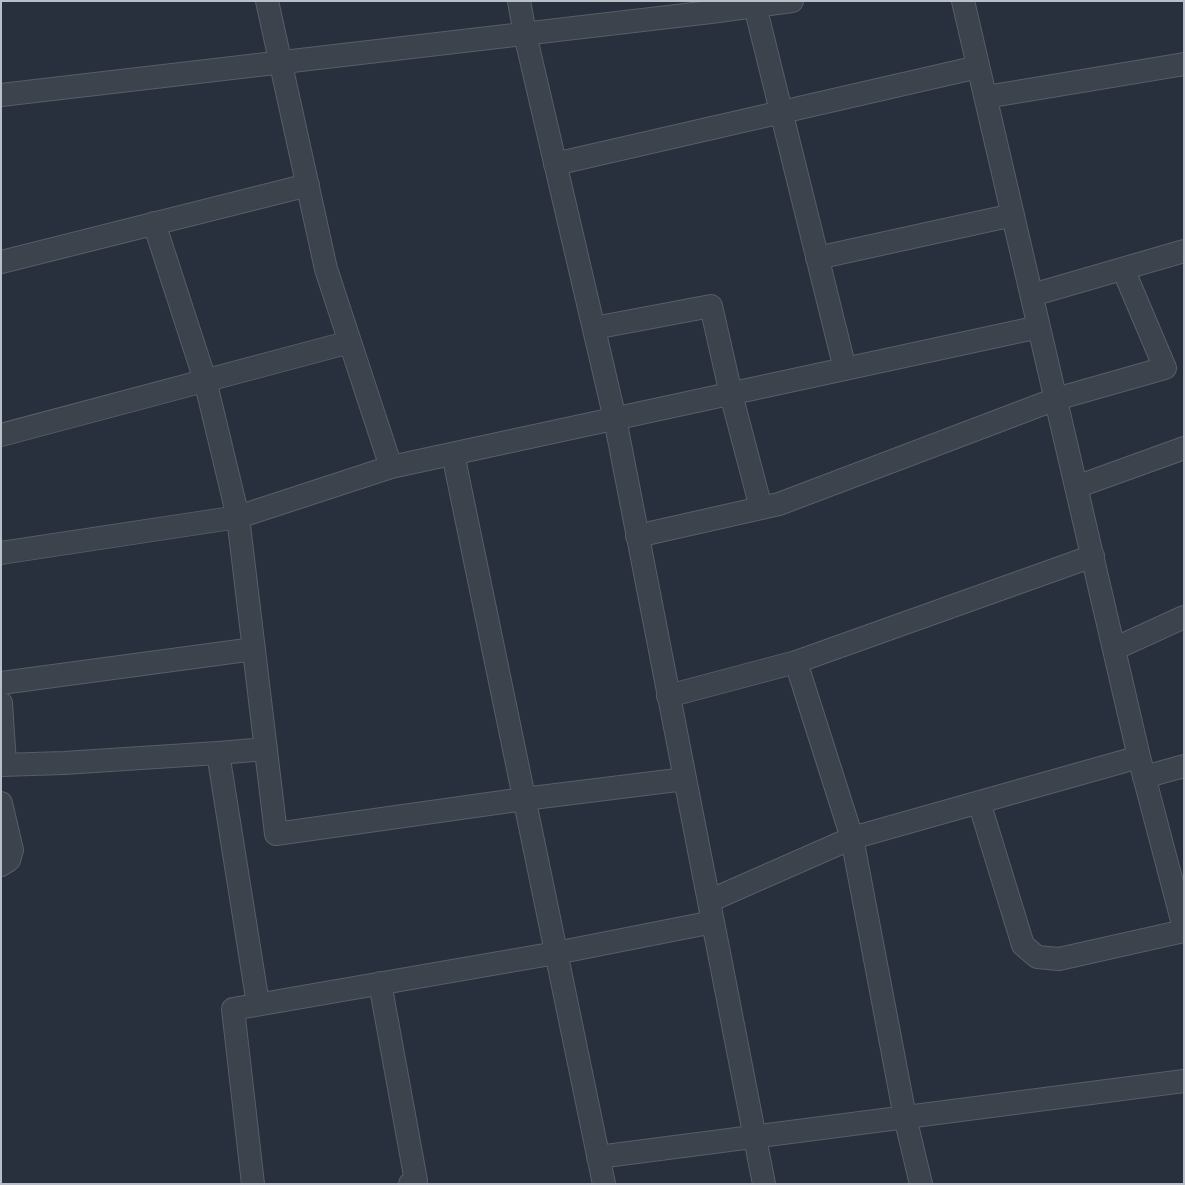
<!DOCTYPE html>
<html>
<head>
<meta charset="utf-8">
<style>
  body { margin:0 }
  #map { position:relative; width:1185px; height:1185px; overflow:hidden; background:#29303d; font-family:Overpass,sans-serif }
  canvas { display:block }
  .frame { position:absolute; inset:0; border:2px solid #b9bec8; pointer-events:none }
</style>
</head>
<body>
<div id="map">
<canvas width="1185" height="1185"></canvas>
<div class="frame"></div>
</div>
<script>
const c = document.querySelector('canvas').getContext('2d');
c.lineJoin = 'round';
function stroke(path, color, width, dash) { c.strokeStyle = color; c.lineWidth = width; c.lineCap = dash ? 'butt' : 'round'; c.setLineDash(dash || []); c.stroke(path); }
const minor = new Path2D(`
  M 267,1 L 326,269 L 391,467
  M 519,1 L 525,34 L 615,419 L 764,1184
  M 963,1 L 1139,757 L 1184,928
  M 755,6 L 845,369
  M 1,95 L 711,12 L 792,1
  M 986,97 L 1184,64
  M 555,164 L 978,67
  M 154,223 L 205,380 L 238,517 L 276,834 L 524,799 L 685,779
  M 817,258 L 1013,215
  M 1,262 L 308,185
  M 1032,295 L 1184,251
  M 594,328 L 711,306 L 731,394 L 761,508
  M 1,435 L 350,342
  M 453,454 L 604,1184
  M 1076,487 L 1184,448
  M 637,536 L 779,504 L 1056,399 L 1165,368 L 1123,269
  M 1,553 L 238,517 L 391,467 L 1039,327
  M 1114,649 L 1184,617
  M 796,662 L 852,838 L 905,1117 L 921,1184
  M 1,683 L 254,649
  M 668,696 L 796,662 L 1093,556
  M 1,703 L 5,764
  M 218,753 L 258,1004
  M 1,765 L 64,763 L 218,753 L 266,749
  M 1144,777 L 1184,766
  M 979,802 L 1023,945 L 1037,957 L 1059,959 L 1184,931
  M 1,803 L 12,850 L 9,860 L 1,865
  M 709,901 L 852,838 L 1139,757
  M 380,983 L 416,1181 L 410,1184
  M 598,1157 L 1184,1081
  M 253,1184 L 233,1009 L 556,953 L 713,922`);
stroke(minor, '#575e68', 24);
stroke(minor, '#3c434d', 22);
</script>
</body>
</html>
